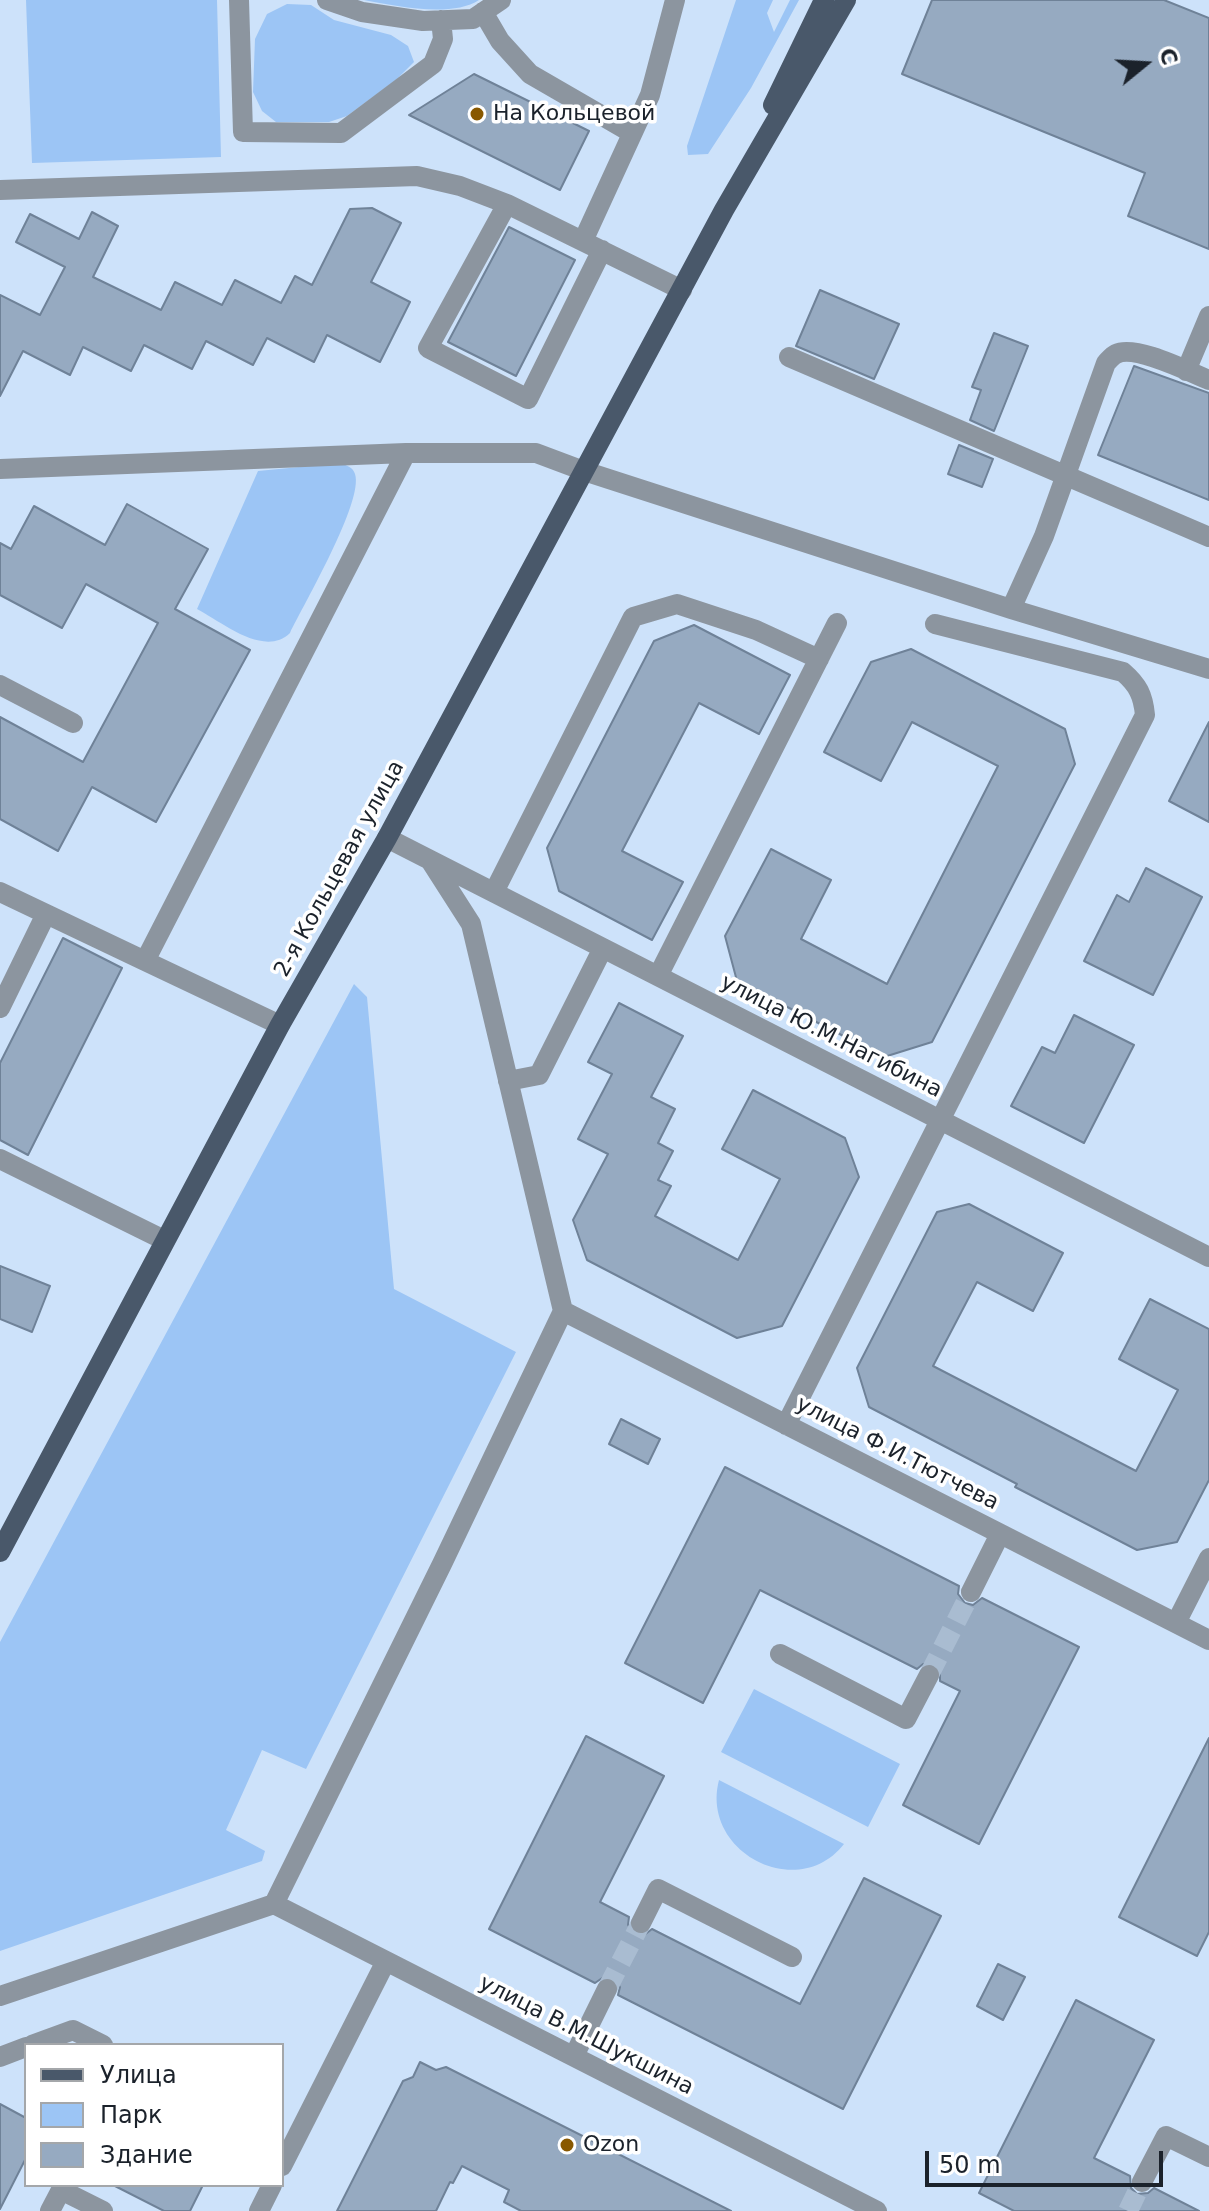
<!DOCTYPE html>
<html>
<head>
<meta charset="utf-8">
<style>
  body { margin:0 }
  #map { position:relative; width:1209px; height:2211px; overflow:hidden; background:#cde2fa; font-family:"DejaVu Sans",sans-serif }
  canvas { display:block }
  .legend { position:absolute; left:24px; top:2043px; width:260px; height:144px; box-sizing:border-box; background:#fff; border:2px solid #a4a7aa; margin:0; padding:10px 14px; list-style:none; font-size:24px; color:#1b222b }
  .legend li { display:flex; align-items:center; gap:16px; height:40px }
  .legend b { width:40px; border:2px solid #a4a7aa }
  .north { position:absolute; left:1105px; top:24px; width:80px; height:80px; -webkit-text-stroke:6px #fff; paint-order:stroke; rotate:72deg; font-size:22px; font-weight:700; line-height:32px; text-align:center; color:#1b222b }
  .north::after { content:''; display:block; margin:auto; width:28px; height:36px; background:#1b222b; clip-path:polygon(50% 0,100% 100%,50% 72%,0 100%) }
  .scale { position:absolute; left:925px; top:2151px; width:238px; height:36px; box-sizing:border-box; border:4px solid #1b222b; border-top:0; padding-left:10px; font-size:24px; line-height:28px; white-space:nowrap; color:#1b222b; -webkit-text-stroke:6px #fff; paint-order:stroke }
</style>
</head>
<body>
<div id="map">
<canvas width="1209" height="2211"></canvas>
<ul class="legend">
<li><b style="height:10px;background:#49586a"></b>Улица</li>
<li><b style="height:22px;background:#9cc5f5"></b>Парк</li>
<li><b style="height:22px;background:#96aac1"></b>Здание</li>
</ul>
<div class="north">С</div>
<div class="scale">50 m</div>
</div>
<script>
const c = document.querySelector('canvas').getContext('2d');
c.lineJoin = 'round';
function fill(path, color) { c.fillStyle = color; c.fill(path, 'evenodd'); }
function stroke(path, color, width, dash) { c.strokeStyle = color; c.lineWidth = width; c.lineCap = dash ? 'butt' : 'round'; c.setLineDash(dash || []); c.stroke(path); }
function drawText(font, color, halo, rows, align = 'center') {
  c.font = font + ' "DejaVu Sans",sans-serif'; c.lineWidth = 7; c.setLineDash([]); c.textBaseline = 'middle'; c.strokeStyle = halo; c.fillStyle = color; for (const [text, x, y, turn = 0] of rows) {
    c.save(); c.translate(x, y); c.rotate((+turn || 0) * Math.PI / 180); c.textAlign = isNaN(turn) ? turn : align; if (halo) c.strokeText(text, 0, 0); c.fillText(text, 0, 0); c.restore();
  }
}
const green = new Path2D(`
  M 26,0 L 217,0 L 221,157 L 32,163 Z
  M 364,0 L 479,0 C 452,18 395,6 364,0 Z
  M 736,0 L 773,0 L 767,13 L 774,32 L 790,0 L 799,0 L 751,88 L 708,154 L 688,155 L 687,146 Z
  M 287,4 L 311,5 L 334,20 L 391,35 L 408,46 L 414,62 L 397,79 L 347,116 L 329,122 L 276,122 L 262,111 L 253,92 L 255,39 L 267,14 Z
  M 341,463 C 347,466 353,467 355,474 C 364,501 304,604 290,633 C 264,658 222,622 197,609 L 258,471 Z
  M 354,984 L 367,997 L 394,1289 L 516,1352 L 306,1769 L 262,1750 L 226,1830 L 265,1851 L 262,1861 L 0,1951 L 0,1642 Z
  M 754,1689 L 900,1764 L 868,1827 L 721,1752 Z
  M 719,1780 L 844,1844 C 798,1903 700,1852 719,1780 Z`);
const building = new Path2D(`
  M 932,0 L 1164,0 L 1209,18 L 1209,249 L 1128,216 L 1145,173 L 902,74 Z
  M 474,74 L 589,131 L 560,190 L 409,115 Z
  M 372,208 L 401,223 L 371,282 L 410,302 L 380,362 L 327,335 L 314,362 L 267,338 L 253,365 L 206,341 L 192,369 L 144,345 L 131,371 L 83,347 L 70,375 L 23,351 L 0,396 L 0,295 L 40,315 L 65,267 L 16,242 L 30,214 L 79,239 L 92,212 L 118,226 L 93,277 L 161,310 L 175,282 L 222,305 L 235,280 L 281,303 L 295,276 L 312,285 L 350,209 Z
  M 509,227 L 575,260 L 516,376 L 448,342 Z
  M 820,290 L 899,324 L 874,379 L 796,346 Z
  M 994,333 L 1028,346 L 994,431 L 970,420 L 981,390 L 972,387 Z
  M 1134,366 L 1209,393 L 1209,500 L 1098,455 Z
  M 959,445 L 993,459 L 982,487 L 948,474 Z
  M 127,504 L 208,549 L 175,609 L 250,650 L 156,822 L 92,787 L 58,851 L 0,819 L 0,717 L 83,762 L 158,623 L 86,584 L 62,628 L 0,595 L 0,543 L 11,549 L 34,506 L 105,545 Z
  M 694,625 L 790,675 L 759,734 L 699,703 L 622,851 L 683,882 L 652,940 L 559,891 L 547,848 L 654,641 Z
  M 911,649 L 1065,729 L 1075,764 L 932,1042 L 884,1057 L 737,981 L 725,936 L 771,849 L 831,880 L 801,939 L 887,984 L 998,766 L 912,722 L 881,781 L 824,752 L 871,662 Z
  M 1209,722 L 1209,822 L 1169,801 Z
  M 1146,868 L 1202,897 L 1153,995 L 1084,961 L 1117,895 L 1129,902 Z
  M 63,938 L 122,968 L 28,1155 L 0,1140 L 0,1063 Z
  M 619,1003 L 683,1036 L 651,1097 L 675,1109 L 658,1143 L 673,1151 L 658,1180 L 671,1186 L 655,1216 L 738,1260 L 780,1179 L 722,1149 L 753,1090 L 845,1138 L 859,1177 L 782,1326 L 737,1338 L 587,1260 L 573,1220 L 608,1154 L 578,1139 L 612,1074 L 588,1062 Z
  M 1074,1015 L 1134,1045 L 1084,1143 L 1011,1106 L 1042,1047 L 1055,1053 Z
  M 969,1204 L 1063,1253 L 1033,1311 L 977,1282 L 933,1366 L 1136,1471 L 1178,1390 L 1119,1359 L 1150,1299 L 1209,1329 L 1209,1480 L 1177,1542 L 1137,1550 L 1015,1487 L 1017,1484 L 869,1407 L 857,1368 L 937,1212 Z
  M 0,1266 L 50,1286 L 32,1332 L 0,1319 Z
  M 621,1419 L 660,1439 L 648,1464 L 609,1444 Z
  M 725,1467 L 959,1586 L 958,1594 L 965,1603 L 973,1605 L 982,1598 L 1079,1647 L 979,1844 L 903,1805 L 960,1691 L 940,1681 L 940,1669 L 934,1663 L 923,1664 L 917,1669 L 760,1590 L 703,1703 L 625,1663 Z
  M 586,1736 L 664,1776 L 600,1902 L 629,1917 L 628,1925 L 635,1934 L 643,1936 L 652,1929 L 800,2004 L 864,1878 L 941,1916 L 843,2109 L 618,1995 L 620,1987 L 613,1978 L 605,1976 L 595,1983 L 489,1929 Z
  M 1209,1738 L 1209,1932 L 1197,1956 L 1119,1917 Z
  M 998,1964 L 1025,1977 L 1003,2020 L 977,2006 Z
  M 1076,2000 L 1154,2040 L 1094,2158 L 1130,2176 L 1131,2188 L 1137,2194 L 1148,2193 L 1154,2188 L 1199,2211 L 1014,2211 L 979,2193 Z
  M 420,2062 L 436,2070 L 446,2067 L 731,2211 L 521,2211 L 504,2202 L 509,2190 L 462,2166 L 453,2183 L 450,2182 L 436,2211 L 337,2211 L 403,2081 L 413,2077 Z
  M 0,2104 L 26,2118 L 26,2158 L 0,2209 Z
  M 113,2185 L 203,2185 L 190,2211 L 164,2211 Z`);
const minorTunnel = new Path2D(`
  M 929,1675 L 971,1592
  M 607,1989 L 641,1923
  M 1128,2211 L 1142,2182`);
const minor = new Path2D(`
  M 239,0 L 243,132 L 341,133 L 433,64 L 443,39 L 441,20
  M 327,0 L 362,12 L 423,21 L 473,19 L 501,0
  M 483,12 L 500,41 L 530,74 L 632,133
  M 0,190 L 417,176 L 460,186 L 507,204
  M 583,241 L 650,95 L 675,0
  M 602,250 L 528,399 L 428,348 L 507,204 L 682,290
  M 789,357 L 1209,537
  M 1186,371 L 1209,316
  M 0,469 L 406,453 L 536,453 L 584,471 L 1011,609 L 1209,669
  M 1011,609 L 1044,536 L 1106,363 C 1109,360 1112,356 1116,354 C 1135,344 1189,372 1209,380
  M 0,685 L 73,723
  M 387,838 L 1209,1257
  M 0,892 L 145,961 L 406,453
  M 494,892 L 633,617 L 677,604 L 756,630 L 819,659
  M 145,961 L 280,1025
  M 658,976 L 837,623
  M 0,1008 L 45,916
  M 508,1081 L 539,1075 L 603,948
  M 0,1159 L 164,1240
  M 563,1311 L 1209,1640
  M 786,1425 L 1145,715 C 1143,695 1138,685 1123,672 L 935,624
  M 971,1592 L 1000,1534
  M 1176,1623 L 1209,1558
  M 780,1654 L 906,1719 L 929,1675
  M 274,1904 L 877,2211
  M 641,1923 L 658,1889 L 792,1957
  M 0,1996 L 274,1904 L 442,1564 L 563,1311 L 471,924 L 430,860
  M 32,2045 L 73,2030 L 103,2045
  M 574,2056 L 607,1989
  M 0,2057 L 26,2047
  M 282,2166 L 386,1961
  M 1142,2182 L 1166,2136 L 1209,2157
  M 50,2211 L 61,2190 L 103,2211
  M 259,2211 L 272,2185`);
const major = new Path2D(`
  M 773,105 L 824,0
  M 0,1552 L 280,1025 L 387,838 L 724,210 L 846,0`);
const markers = [
  [477,114,8,"#885800"],
  [567,2145,8,"#885800"]
];
const poiNames = [
  ["На Кольцевой",493,114],
  ["Ozon",583,2145]
];
const streetNames = [
  ["2-я Кольцевая улица",340,869,-61],
  ["улица Ю.М.Нагибина",831,1037,27],
  ["улица Ф.И.Тютчева",897,1454,27],
  ["улица В.М.Шукшина",586,2036,27]
];
fill(green, '#9cc5f5');
fill(building, '#96aac1');
stroke(building, '#6f8298', 2);
stroke(minorTunnel, '#a9bcd1', 20, [20, 10]);
stroke(minor, '#8c959f', 20);
stroke(major, '#49586a', 20);
for (const [x, y, r, color] of markers) { const dot = new Path2D(); dot.arc(x, y, r, 0, 2 * Math.PI); c.fillStyle = color; c.fill(dot); stroke(dot, '#fff', 3); }
drawText('22px', '#1b222b', '#fff', poiNames, 'left');
drawText('22px', '#1b222b', '#fff', streetNames);
</script>
</body>
</html>
